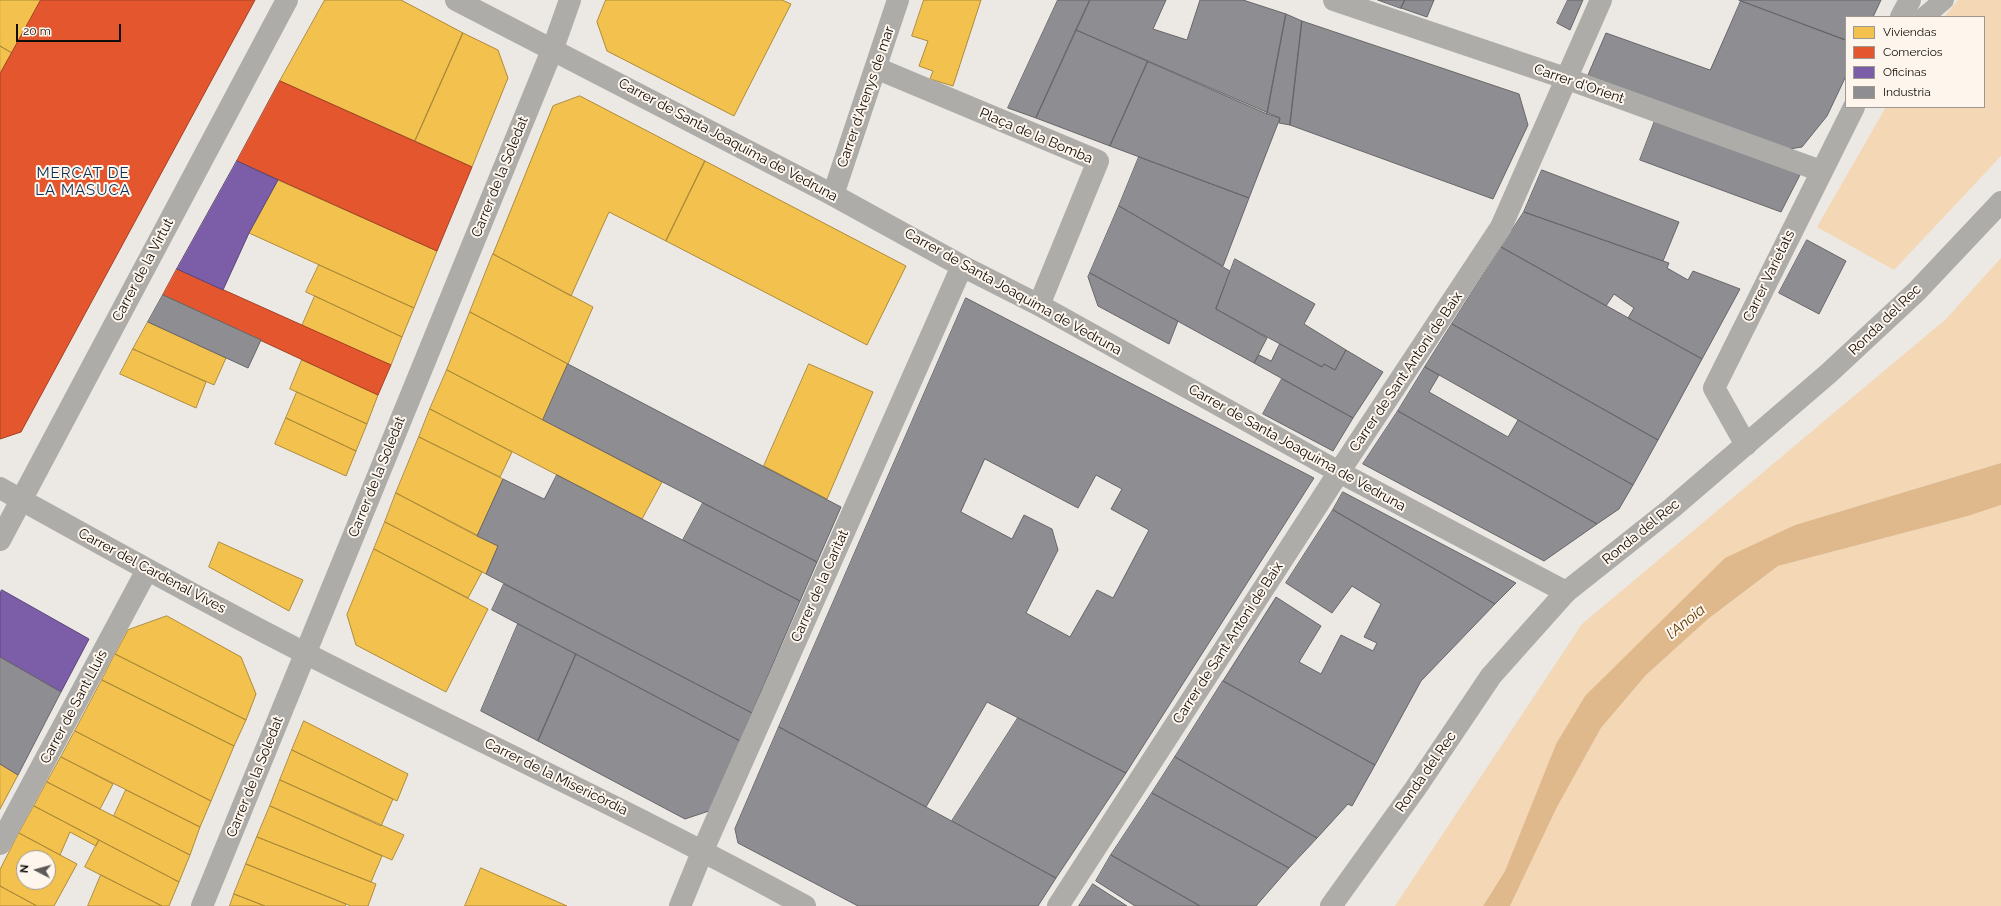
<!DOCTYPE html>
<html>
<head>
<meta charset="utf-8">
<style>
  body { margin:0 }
  #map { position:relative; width:2001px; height:906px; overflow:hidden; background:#ece8e4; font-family:Raleway,sans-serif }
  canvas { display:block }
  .legend { position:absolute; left:1845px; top:16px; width:140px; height:92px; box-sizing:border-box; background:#fef6ed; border:1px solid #9e9892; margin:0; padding:5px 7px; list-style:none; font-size:12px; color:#0f0c09 }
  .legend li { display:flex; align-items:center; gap:8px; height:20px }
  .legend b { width:20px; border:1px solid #9e9892 }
  .north { position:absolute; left:16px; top:850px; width:40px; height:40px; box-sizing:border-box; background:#fef6ed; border:1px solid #9e9892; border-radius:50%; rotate:276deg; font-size:11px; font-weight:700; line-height:16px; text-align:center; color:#0f0c09 }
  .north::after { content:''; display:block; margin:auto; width:14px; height:18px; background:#5c5956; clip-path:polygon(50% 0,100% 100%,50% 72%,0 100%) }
  .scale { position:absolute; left:16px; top:24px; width:105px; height:18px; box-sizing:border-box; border:2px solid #0f0c09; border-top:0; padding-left:5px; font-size:12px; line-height:14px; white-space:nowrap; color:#0f0c09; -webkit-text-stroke:3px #fef6ed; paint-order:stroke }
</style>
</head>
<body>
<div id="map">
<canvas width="2001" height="906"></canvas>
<ul class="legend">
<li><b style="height:11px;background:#f2c14e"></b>Viviendas</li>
<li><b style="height:11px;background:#e4572e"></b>Comercios</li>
<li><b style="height:11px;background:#7b5ea7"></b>Oficinas</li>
<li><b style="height:11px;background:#8d8d92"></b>Industria</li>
</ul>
<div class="north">N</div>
<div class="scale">20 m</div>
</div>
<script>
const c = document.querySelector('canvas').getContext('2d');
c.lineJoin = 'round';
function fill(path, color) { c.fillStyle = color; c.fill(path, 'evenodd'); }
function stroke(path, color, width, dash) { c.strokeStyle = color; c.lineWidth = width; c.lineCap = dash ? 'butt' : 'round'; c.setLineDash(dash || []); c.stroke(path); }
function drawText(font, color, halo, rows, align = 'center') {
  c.font = font + ' Raleway,sans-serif'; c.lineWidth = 4; c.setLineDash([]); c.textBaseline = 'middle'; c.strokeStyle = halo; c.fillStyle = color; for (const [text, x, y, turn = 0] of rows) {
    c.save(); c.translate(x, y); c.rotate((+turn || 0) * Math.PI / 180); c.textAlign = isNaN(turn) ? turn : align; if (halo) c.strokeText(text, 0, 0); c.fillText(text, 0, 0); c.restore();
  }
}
const green = new Path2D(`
  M 1958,0 L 2001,0 L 2001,156 L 1894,270 L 1817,227 L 1886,107 L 1984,107 L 1984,17 L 1944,17 Z
  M 2001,258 L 2001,463 L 1795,525 L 1585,696 L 1556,744 L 1505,871 L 1483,906 L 1395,906 L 1582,624 L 1946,319 Z
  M 2001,505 L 2001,906 L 1510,906 L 1557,807 L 1601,728 L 1646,675 L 1708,619 L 1778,566 L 1968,516 Z`);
const water = new Path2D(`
  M 2001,463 L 2001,505 L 1968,516 L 1778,566 L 1708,619 L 1646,675 L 1601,728 L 1557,807 L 1510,906 L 1483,906 L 1505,871 L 1556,744 L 1585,696 L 1725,558 L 1795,525 Z`);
const homes = new Path2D(`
  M 0,0 L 41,0 L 12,53 L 0,46 Z
  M 325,0 L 401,0 L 463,33 L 415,141 L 280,81 Z
  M 606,0 L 782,0 L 791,4 L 734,116 L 607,51 L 597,22 Z
  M 924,0 L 981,0 L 953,86 L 930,79 L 933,71 L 919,66 L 928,41 L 912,36 Z
  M 463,33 L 498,50 L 508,78 L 472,167 L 415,141 Z
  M 0,46 L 12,53 L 0,74 Z
  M 580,96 L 705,161 L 666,241 L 609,212 L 571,296 L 493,254 L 553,106 Z
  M 705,161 L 906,266 L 867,345 L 666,241 Z
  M 278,180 L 437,251 L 414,308 L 249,233 Z
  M 493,254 L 593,307 L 568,364 L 470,312 Z
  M 319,265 L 414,308 L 402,337 L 306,292 Z
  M 315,296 L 402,337 L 391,365 L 302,326 Z
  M 470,312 L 568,364 L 543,420 L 447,370 Z
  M 148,322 L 226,358 L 214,385 L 133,349 Z
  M 133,349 L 206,382 L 196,408 L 120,374 Z
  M 302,360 L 378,395 L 367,424 L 290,389 Z
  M 809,364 L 873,392 L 827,499 L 764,466 Z
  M 447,370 L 662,482 L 642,519 L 430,409 Z
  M 297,392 L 367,424 L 356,451 L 286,418 Z
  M 430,409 L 512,452 L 500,477 L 419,437 Z
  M 286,418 L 356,451 L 346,476 L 275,444 Z
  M 419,437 L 503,479 L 477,536 L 396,493 Z
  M 396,493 L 498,546 L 486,574 L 385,522 Z
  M 385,522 L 482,572 L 468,598 L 374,549 Z
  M 219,542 L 303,580 L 289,611 L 209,567 Z
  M 374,549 L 488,609 L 446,692 L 356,645 L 347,615 Z
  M 167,616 L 241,657 L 256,694 L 246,720 L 115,654 L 128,630 Z
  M 115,654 L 246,720 L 234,746 L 102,680 Z
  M 102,680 L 234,746 L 211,801 L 75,731 Z
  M 304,721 L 408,774 L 397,801 L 292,750 Z
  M 75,731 L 211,801 L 200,827 L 61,757 Z
  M 292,750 L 393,799 L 381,826 L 280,780 Z
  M 61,757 L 113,784 L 100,809 L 47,782 Z
  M 0,764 L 18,775 L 0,809 Z
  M 280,780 L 404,835 L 392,860 L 270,806 Z
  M 47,782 L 190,855 L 179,882 L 34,806 Z
  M 126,790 L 200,827 L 190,855 L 114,816 Z
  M 34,806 L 99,840 L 96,846 L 70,832 L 60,855 L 19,833 Z
  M 270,806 L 382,856 L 371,882 L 257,837 Z
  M 19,833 L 77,864 L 54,906 L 37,906 L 0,886 L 0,870 ZM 24,858 L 48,858 L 48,882 L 24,882 Z
  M 257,837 L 376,884 L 368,906 L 351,906 L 246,864 Z
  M 99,840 L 179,882 L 169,906 L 162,906 L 85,867 Z
  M 246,864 L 346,904 L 345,906 L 265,906 L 234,894 Z
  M 481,868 L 567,906 L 465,906 Z
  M 101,875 L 162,906 L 88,906 Z
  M 0,886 L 37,906 L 0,906 Z
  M 234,894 L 265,906 L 230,906 Z`);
const shops = new Path2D(`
  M 41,0 L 255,0 L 21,432 L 0,439 L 0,74 Z
  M 280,81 L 472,167 L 437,251 L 237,161 Z
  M 177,269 L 391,365 L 378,395 L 163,295 Z`);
const offices = new Path2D(`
  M 237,161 L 278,180 L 249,233 L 223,290 L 177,269 Z
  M 2,590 L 89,639 L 61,692 L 0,657 L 0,592 Z`);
const industry = new Path2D(`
  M 1058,0 L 1090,0 L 1036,118 L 1008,108 Z
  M 1090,0 L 1166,0 L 1153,29 L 1187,40 L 1200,0 L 1243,0 L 1286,14 L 1267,114 L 1076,30 Z
  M 1378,0 L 1405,0 L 1401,8 Z
  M 1405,0 L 1434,0 L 1427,17 L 1401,8 Z
  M 1568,0 L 1583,0 L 1570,30 L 1557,23 Z
  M 1739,0 L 1881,0 L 1873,17 L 1846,17 L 1846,40 Z
  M 1741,1 L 1846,40 L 1846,76 L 1827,116 L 1802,147 L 1789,149 L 1588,75 L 1606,33 L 1710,70 Z
  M 1286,14 L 1302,21 L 1290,125 L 1279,123 L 1280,118 L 1267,114 Z
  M 1302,21 L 1519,94 L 1528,125 L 1493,199 L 1290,125 Z
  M 1076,30 L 1148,61 L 1110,146 L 1036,118 Z
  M 1148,61 L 1280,118 L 1249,198 L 1110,146 Z
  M 1656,118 L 1802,171 L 1781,212 L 1640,160 Z
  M 1139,157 L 1249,198 L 1223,266 L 1119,206 Z
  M 1542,170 L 1679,222 L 1663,261 L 1524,212 Z
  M 1119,206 L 1230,271 L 1216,309 L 1267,338 L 1254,363 L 1090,273 Z
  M 1524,212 L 1669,263 L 1667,268 L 1688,280 L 1693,271 L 1740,289 L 1702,359 L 1628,318 L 1634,308 L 1614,294 L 1606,306 L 1501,247 Z
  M 1807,240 L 1846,261 L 1819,314 L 1779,293 Z
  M 1501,247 L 1702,359 L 1658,440 L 1452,324 Z
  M 1235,259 L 1315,304 L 1304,324 L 1346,350 L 1335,370 L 1324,364 L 1322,367 L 1216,309 Z
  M 1090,273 L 1178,321 L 1169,344 L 1098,306 L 1088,277 Z
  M 163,295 L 261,340 L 248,368 L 148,322 Z
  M 966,298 L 1314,478 L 1126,773 L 987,702 L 926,807 L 779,727 ZM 985,459 L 1078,508 L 1096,475 L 1122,489 L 1111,509 L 1149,530 L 1113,598 L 1097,590 L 1070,637 L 1026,613 L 1058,550 L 1052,529 L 1024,515 L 1012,539 L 961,512 Z
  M 1452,324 L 1658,440 L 1633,485 L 1425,367 Z
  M 1280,344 L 1322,367 L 1324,364 L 1335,370 L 1346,350 L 1383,372 L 1353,418 L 1254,363 L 1259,355 L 1271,361 Z
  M 568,364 L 841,507 L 817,562 L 543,420 Z
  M 1425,367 L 1439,375 L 1429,392 L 1508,437 L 1518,420 L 1633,485 L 1619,509 L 1597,524 L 1398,411 Z
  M 1282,379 L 1353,418 L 1333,451 L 1263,414 Z
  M 1398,411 L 1597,524 L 1544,561 L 1363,464 Z
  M 557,475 L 800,601 L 752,713 L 486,574 L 498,546 L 477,536 L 503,479 L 544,499 Z
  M 1343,492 L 1516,583 L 1495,604 L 1333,510 Z
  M 703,503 L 817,562 L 800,601 L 683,540 Z
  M 1333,510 L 1495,604 L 1421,681 L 1375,765 L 1223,681 L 1276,597 L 1321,626 L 1299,662 L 1321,674 L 1341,635 L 1373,651 L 1377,643 L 1364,637 L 1381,604 L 1352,586 L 1332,613 L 1286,583 Z
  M 504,584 L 752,713 L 740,741 L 492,610 Z
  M 518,624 L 576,654 L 538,741 L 481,711 Z
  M 576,654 L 740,741 L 709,811 L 685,819 L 538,741 Z
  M 0,657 L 61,692 L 18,775 L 0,764 Z
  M 1223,681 L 1375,765 L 1352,806 L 1348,804 L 1317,838 L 1175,757 Z
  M 1018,718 L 1126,773 L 1056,878 L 952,821 Z
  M 779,727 L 926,807 L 1056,878 L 1038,906 L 858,906 L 738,843 L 735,829 Z
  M 1175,757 L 1317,838 L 1289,868 L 1152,793 Z
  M 1152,793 L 1289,868 L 1256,906 L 1200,906 L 1111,855 Z
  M 1111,855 L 1200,906 L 1135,906 L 1096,881 Z
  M 1093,884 L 1127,906 L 1079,906 Z`);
const service = new Path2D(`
  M 1924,17 L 1944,0`);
const minor = new Path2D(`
  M 456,0 L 833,195 L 962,266 L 1039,305 L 1339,472 L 1566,592
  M 1334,0 L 1565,78 L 1821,171
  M 1901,17 L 1910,0
  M 876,68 L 1098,161 L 1039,305
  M 833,195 L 898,0
  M 1746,445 L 1714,388 L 1854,107
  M 0,488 C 101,544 202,601 305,653 C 471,738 641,816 805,906
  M 0,540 L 287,0
  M 0,844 L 147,570
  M 680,906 L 703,850 L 962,266
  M 1058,906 L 1339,472 L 1501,227 L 1601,0`);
const tertiary = new Path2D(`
  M 202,906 L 553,48 L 570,0
  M 1331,906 L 1415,789 L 1491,676 L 1566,592 L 1672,508 L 1829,373 L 1917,291 L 2001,202`);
const streetNames = [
  ["Carrer d'Orient",1579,84,19],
  ["Carrer d'Arenys de mar",866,97,-71],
  ["Plaça de la Bomba",1036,136,23],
  ["Carrer de Santa Joaquima de Vedruna",728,140,28],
  ["Carrer de la Soledat",500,177,-68],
  ["Carrer de la Virtut",143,270,-62],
  ["Carrer Varietats",1769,276,-64],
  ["Carrer de Santa Joaquima de Vedruna",1013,292,29],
  ["Ronda del Rec",1885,320,-44],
  ["Carrer de Sant Antoni de Baix",1406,372,-56],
  ["Carrer de Santa Joaquima de Vedruna",1297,448,29],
  ["Carrer de la Soledat",377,477,-68],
  ["Ronda del Rec",1641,532,-39],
  ["Carrer del Cardenal Vives",152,571,28],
  ["Carrer de la Caritat",820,586,-66],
  ["Carrer de Sant Antoni de Baix",1228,643,-57],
  ["Carrer de Sant Lluís",74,707,-62],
  ["Ronda del Rec",1426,772,-55],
  ["Carrer de la Soledat",255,777,-68],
  ["Carrer de la Misericòrdia",556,777,26]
];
const neighbourhoodNames = [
  ["MERCAT DE",83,173],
  ["LA MASUCA",83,190]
];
const waterNames = [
  ["l'Anoia",1686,622,-39]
];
fill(green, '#f4d7b5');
fill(water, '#dfb98b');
fill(homes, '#f2c14e');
stroke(homes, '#ae8b39', 1);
fill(shops, '#e4572e');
stroke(shops, '#a44023', 1);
fill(offices, '#7b5ea7');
stroke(offices, '#5b4578', 1);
fill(industry, '#8d8d92');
stroke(industry, '#676669', 1);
stroke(service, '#adaca9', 20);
stroke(minor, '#adaca9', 22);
stroke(tertiary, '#adaca9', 22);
drawText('14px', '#0f0c09', '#fef6ed', streetNames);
c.letterSpacing = '1px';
drawText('15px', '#0b3359', '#fef6ed', neighbourhoodNames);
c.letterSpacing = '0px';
drawText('italic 15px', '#5e3b04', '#fef6ed', waterNames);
</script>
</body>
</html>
